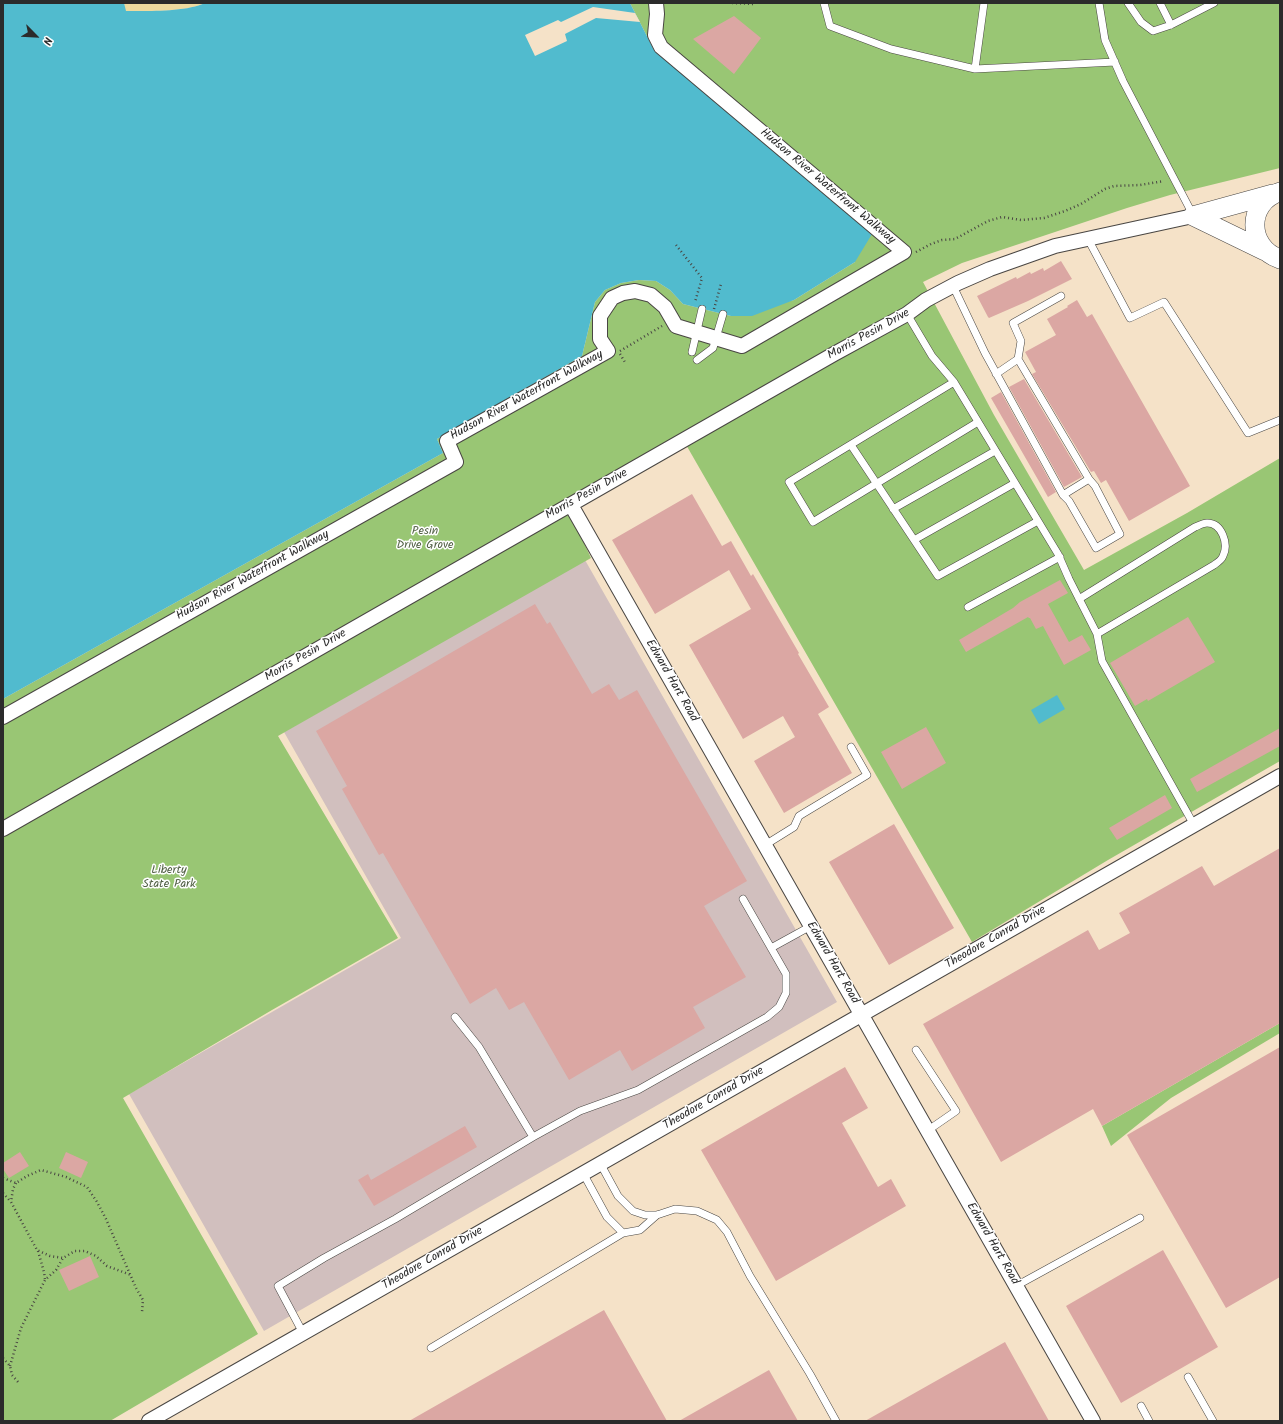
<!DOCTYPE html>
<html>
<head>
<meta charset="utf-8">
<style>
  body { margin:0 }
  #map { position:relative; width:1283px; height:1424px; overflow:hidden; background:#f5e2c8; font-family:Kalam,sans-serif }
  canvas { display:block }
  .frame { position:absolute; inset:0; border:4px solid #2b2b2b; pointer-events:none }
  .north { position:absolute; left:16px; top:16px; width:40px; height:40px; -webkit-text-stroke:3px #fff; paint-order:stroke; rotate:114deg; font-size:11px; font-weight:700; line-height:16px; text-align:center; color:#2b2b2b }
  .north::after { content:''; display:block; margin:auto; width:14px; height:18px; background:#2b2b2b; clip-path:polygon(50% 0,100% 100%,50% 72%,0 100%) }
</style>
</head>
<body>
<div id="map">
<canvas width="1283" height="1424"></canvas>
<div class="frame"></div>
<div class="north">N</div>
</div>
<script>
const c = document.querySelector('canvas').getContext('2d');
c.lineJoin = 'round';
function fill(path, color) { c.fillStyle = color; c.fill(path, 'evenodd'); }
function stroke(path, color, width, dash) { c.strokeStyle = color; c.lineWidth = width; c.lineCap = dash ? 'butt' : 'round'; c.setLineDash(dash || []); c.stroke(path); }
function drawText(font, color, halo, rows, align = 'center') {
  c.font = font + ' Kalam,sans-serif'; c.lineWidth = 3; c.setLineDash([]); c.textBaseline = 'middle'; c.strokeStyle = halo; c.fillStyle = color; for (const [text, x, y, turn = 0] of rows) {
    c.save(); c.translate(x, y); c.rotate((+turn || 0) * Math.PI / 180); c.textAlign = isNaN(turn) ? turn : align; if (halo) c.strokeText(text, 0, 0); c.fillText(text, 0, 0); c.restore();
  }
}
const industrial = new Path2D(`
  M 585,560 L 837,1002 L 264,1331 L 129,1094 L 401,938 L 284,732 Z`);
const green = new Path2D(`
  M 630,3 L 1280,3 L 1280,168 L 1170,195 L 1127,208 L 962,263 L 923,282 L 994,415 L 1084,570 L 1187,513 L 1280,458 L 1280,761 L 1108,860 L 972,942 L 681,436 L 565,502 L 591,558 L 278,736 L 398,938 L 272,1010 L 123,1098 L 258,1334 L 110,1421 L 3,1421 L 3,699 L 443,453 L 437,439 L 582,356 L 595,302 L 605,290 L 621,283 L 639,280 L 656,281 L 670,290 L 683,304 L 731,316 L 794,300 L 855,262 L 800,173 L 654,50 Z
  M 1280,1023 L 1280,1033 L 1171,1098 L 1111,1146 L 1102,1126 Z`);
const sand = new Path2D(`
  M 124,3 L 205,3 C 186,12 147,11 125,11 Z`);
const water = new Path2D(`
  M 3,3 L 124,3 L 126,11 C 147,11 186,12 205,3 L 630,3 L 654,50 L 872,234 L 855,262 L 794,300 L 752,316 L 731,316 L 683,304 L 670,290 L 656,281 L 639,280 L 621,283 L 605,290 L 595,302 L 582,356 L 437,439 L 443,453 L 3,699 Z
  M 1057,695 L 1065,709 L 1039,724 L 1031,710 Z`);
const pier = new Path2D(`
  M 593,7 L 635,13 L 640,22 L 596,18 L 565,34 L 567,41 L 535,56 L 525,35 L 558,20 L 561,22 Z`);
const building = new Path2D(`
  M 734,16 L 761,38 L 734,74 L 693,39 Z
  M 1061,261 L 1072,279 L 1028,301 L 989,318 L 988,317 L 977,296 L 1016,277 L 1017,279 L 1030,272 L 1031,274 L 1043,268 L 1044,271 Z
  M 1077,300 L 1087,317 L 1092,314 L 1190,486 L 1129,521 L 1106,480 L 1101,483 L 1094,471 L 1091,472 L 1032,374 L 1036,372 L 1025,352 L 1056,335 L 1047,319 L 1068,307 L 1067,306 Z
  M 1024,379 L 1082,477 L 1064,487 L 1009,387 Z
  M 1001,392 L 1056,492 L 1048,497 L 991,398 Z
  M 692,494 L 722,546 L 731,541 L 751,576 L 753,574 L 799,653 L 798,654 L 829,707 L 818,714 L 852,773 L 784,813 L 754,761 L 795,737 L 783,716 L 743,739 L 689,645 L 751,609 L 729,570 L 655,614 L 612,540 Z
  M 1060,580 L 1068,593 L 1048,604 L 1069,642 L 1082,635 L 1091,650 L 1064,665 L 1043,626 L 1036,629 L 1030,618 L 1029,618 L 1028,617 L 966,652 L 959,640 L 1013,608 L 1020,602 Z
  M 535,604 L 547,624 L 550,622 L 592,694 L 609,684 L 619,700 L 637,690 L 747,881 L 704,906 L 746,977 L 693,1007 L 705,1028 L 632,1071 L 620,1050 L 569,1080 L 524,1002 L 509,1010 L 496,988 L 470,1004 L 383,853 L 379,855 L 342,789 L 347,786 L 316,731 Z
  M 1188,617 L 1215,662 L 1148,701 L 1147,699 L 1135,706 L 1110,663 Z
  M 926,727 L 946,763 L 902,789 L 881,752 Z
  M 1280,728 L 1280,746 L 1197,792 L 1190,779 Z
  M 1165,795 L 1172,808 L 1117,840 L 1109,828 Z
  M 894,824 L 954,928 L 889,965 L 829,862 Z
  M 1280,848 L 1280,1023 L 1102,1126 L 1093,1109 L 1001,1162 L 923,1024 L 1088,930 L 1099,950 L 1130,933 L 1119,913 L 1202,866 L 1214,886 Z
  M 1280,1047 L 1280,1277 L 1226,1308 L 1127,1135 Z
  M 845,1067 L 868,1108 L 842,1123 L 878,1187 L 891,1179 L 906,1206 L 776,1281 L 701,1150 Z
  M 465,1126 L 477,1147 L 374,1206 L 358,1180 L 368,1174 L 371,1180 Z
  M 20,1152 L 29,1166 L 9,1178 L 3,1169 L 3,1163 Z
  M 66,1152 L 88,1162 L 81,1178 L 59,1168 Z
  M 1163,1250 L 1218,1347 L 1121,1403 L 1066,1306 Z
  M 90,1256 L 99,1277 L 69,1291 L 59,1270 Z
  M 604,1310 L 667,1421 L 409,1421 Z
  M 1005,1342 L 1049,1421 L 865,1421 Z
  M 769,1370 L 798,1421 L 679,1421 Z`);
const path = new Path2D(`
  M 732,3 L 754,4
  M 676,245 L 702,278 L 695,302
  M 916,252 L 931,244 L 942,240 L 955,239 L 988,221 L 1002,217 L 1021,220 L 1044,218 L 1065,211 L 1081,204 L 1105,189 L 1114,186 L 1140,185 L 1164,181
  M 714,309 L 721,284
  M 620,351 L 662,326
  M 620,354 L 626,364
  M 3,1178 L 16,1183 L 27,1176 L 41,1170 L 66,1177 L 87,1187 L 97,1202 L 106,1219 L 136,1288 L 143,1300 L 142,1312
  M 16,1183 L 13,1189 L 11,1202 L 37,1250 L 50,1256 L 63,1258
  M 3,1193 L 11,1202
  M 38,1251 L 44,1272 L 45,1279
  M 3,1358 L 10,1366 L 12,1375 L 18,1382
  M 10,1366 L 21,1328 L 45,1280 L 56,1270 L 63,1258 L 75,1251 L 85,1251 L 96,1256 L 107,1266 L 131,1275`);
const lane = new Path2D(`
  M 824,3 L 830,26 L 891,49 L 975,69 L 1115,62
  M 1099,3 L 1105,40 L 1123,81 L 1193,215
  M 1128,3 L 1141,22 L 1153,31 L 1171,25 L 1214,3
  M 1160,3 L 1171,25
  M 975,69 L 984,3
  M 1088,239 L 1130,318 L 1164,302 L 1248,433 L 1280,420
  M 953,286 L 985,353 L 1063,495 L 1089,479 L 1018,359 L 996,374
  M 907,314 L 932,356 L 954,382 L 1058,554 L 1069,579 L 1097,634 L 1102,661 L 1194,825
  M 692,352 L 702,309
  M 1018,359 L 1021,341 L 1013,323 L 1061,296
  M 697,360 L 713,348 L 723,314
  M 954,382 L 789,482 L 813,522 L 978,422
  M 851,445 L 938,576 L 1038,521
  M 1063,495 L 1069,501 L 1096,548 L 1120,534 L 1095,486 L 1089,479
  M 893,509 L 995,451
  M 914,540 L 1015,483
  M 1079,599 L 1195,527 C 1198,526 1203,523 1207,523 C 1222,523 1229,544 1223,556 C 1222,559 1217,563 1214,565 L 1097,634
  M 968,607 L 1060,557
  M 765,845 L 794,827 L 799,816 L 867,775 L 851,747
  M 771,948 L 811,926
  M 455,1017 L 479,1047 L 533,1137
  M 916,1050 L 956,1111 L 927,1131
  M 600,1163 L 618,1196 L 633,1211 L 645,1215 L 657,1215 L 675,1209 L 697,1211 L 717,1220 L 727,1232 L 750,1276 L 810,1374 L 836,1421
  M 583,1173 L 607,1217 L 623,1233 L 640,1230 L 657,1215
  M 1016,1286 L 1140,1218
  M 303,1333 L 278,1286 L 324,1258 L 395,1219 L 533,1137 L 580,1111 L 638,1090 L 767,1017 L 779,1007 L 786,993 L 786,974 L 743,899
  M 431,1348 L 623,1233
  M 1188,1377 L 1213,1421
  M 1141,1406 L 1149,1421`);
const street = new Path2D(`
  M 571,505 L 1093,1421
  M 3,717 L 456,462 L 447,441 L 608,351 L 600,339 L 600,316 L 612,298 L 623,293 L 635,291 L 651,295 L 665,307 L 676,326 L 742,346 L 904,252 L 661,47 L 655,35 L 657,14 L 656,3
  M 3,829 L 834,354 L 907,314 L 926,300 L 958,283 L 990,269 L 1055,246 L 1193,216
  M 149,1421 L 1280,776`);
const secondary = new Path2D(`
  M 1280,192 C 1246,202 1247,248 1280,259
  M 1193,216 L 1273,194
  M 1193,216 L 1265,251`);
const streetNames = [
  ["Hudson River Waterfront Walkway",827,187,40],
  ["Morris Pesin Drive",869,335,-29],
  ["Hudson River Waterfront Walkway",527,396,-29],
  ["Morris Pesin Drive",587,495,-29],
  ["Hudson River Waterfront Walkway",253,576,-29],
  ["Morris Pesin Drive",306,656,-30],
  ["Edward Hart Road",671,681,60],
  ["Theodore Conrad Drive",996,938,-30],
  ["Edward Hart Road",832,963,60],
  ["Theodore Conrad Drive",714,1099,-30],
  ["Edward Hart Road",992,1244,60],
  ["Theodore Conrad Drive",433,1259,-30]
];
const parkNames = [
  ["Pesin",425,532],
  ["Drive Grove",425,546],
  ["Liberty",169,871],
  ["State Park",169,885]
];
fill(industrial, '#d1bfbe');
fill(green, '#99c674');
fill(sand, '#eeda9e');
fill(water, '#51bbce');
fill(pier, '#f5e2c8');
fill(building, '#dba7a3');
stroke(lane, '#494643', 8);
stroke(street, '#494643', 16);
stroke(secondary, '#494643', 20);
stroke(path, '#494643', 2.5, [1, 3]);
stroke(lane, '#fff', 7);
stroke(street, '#fff', 14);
stroke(secondary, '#fff', 19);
drawText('12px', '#2b2b2b', '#fff', streetNames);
drawText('12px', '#526145', '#fff', parkNames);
</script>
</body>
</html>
